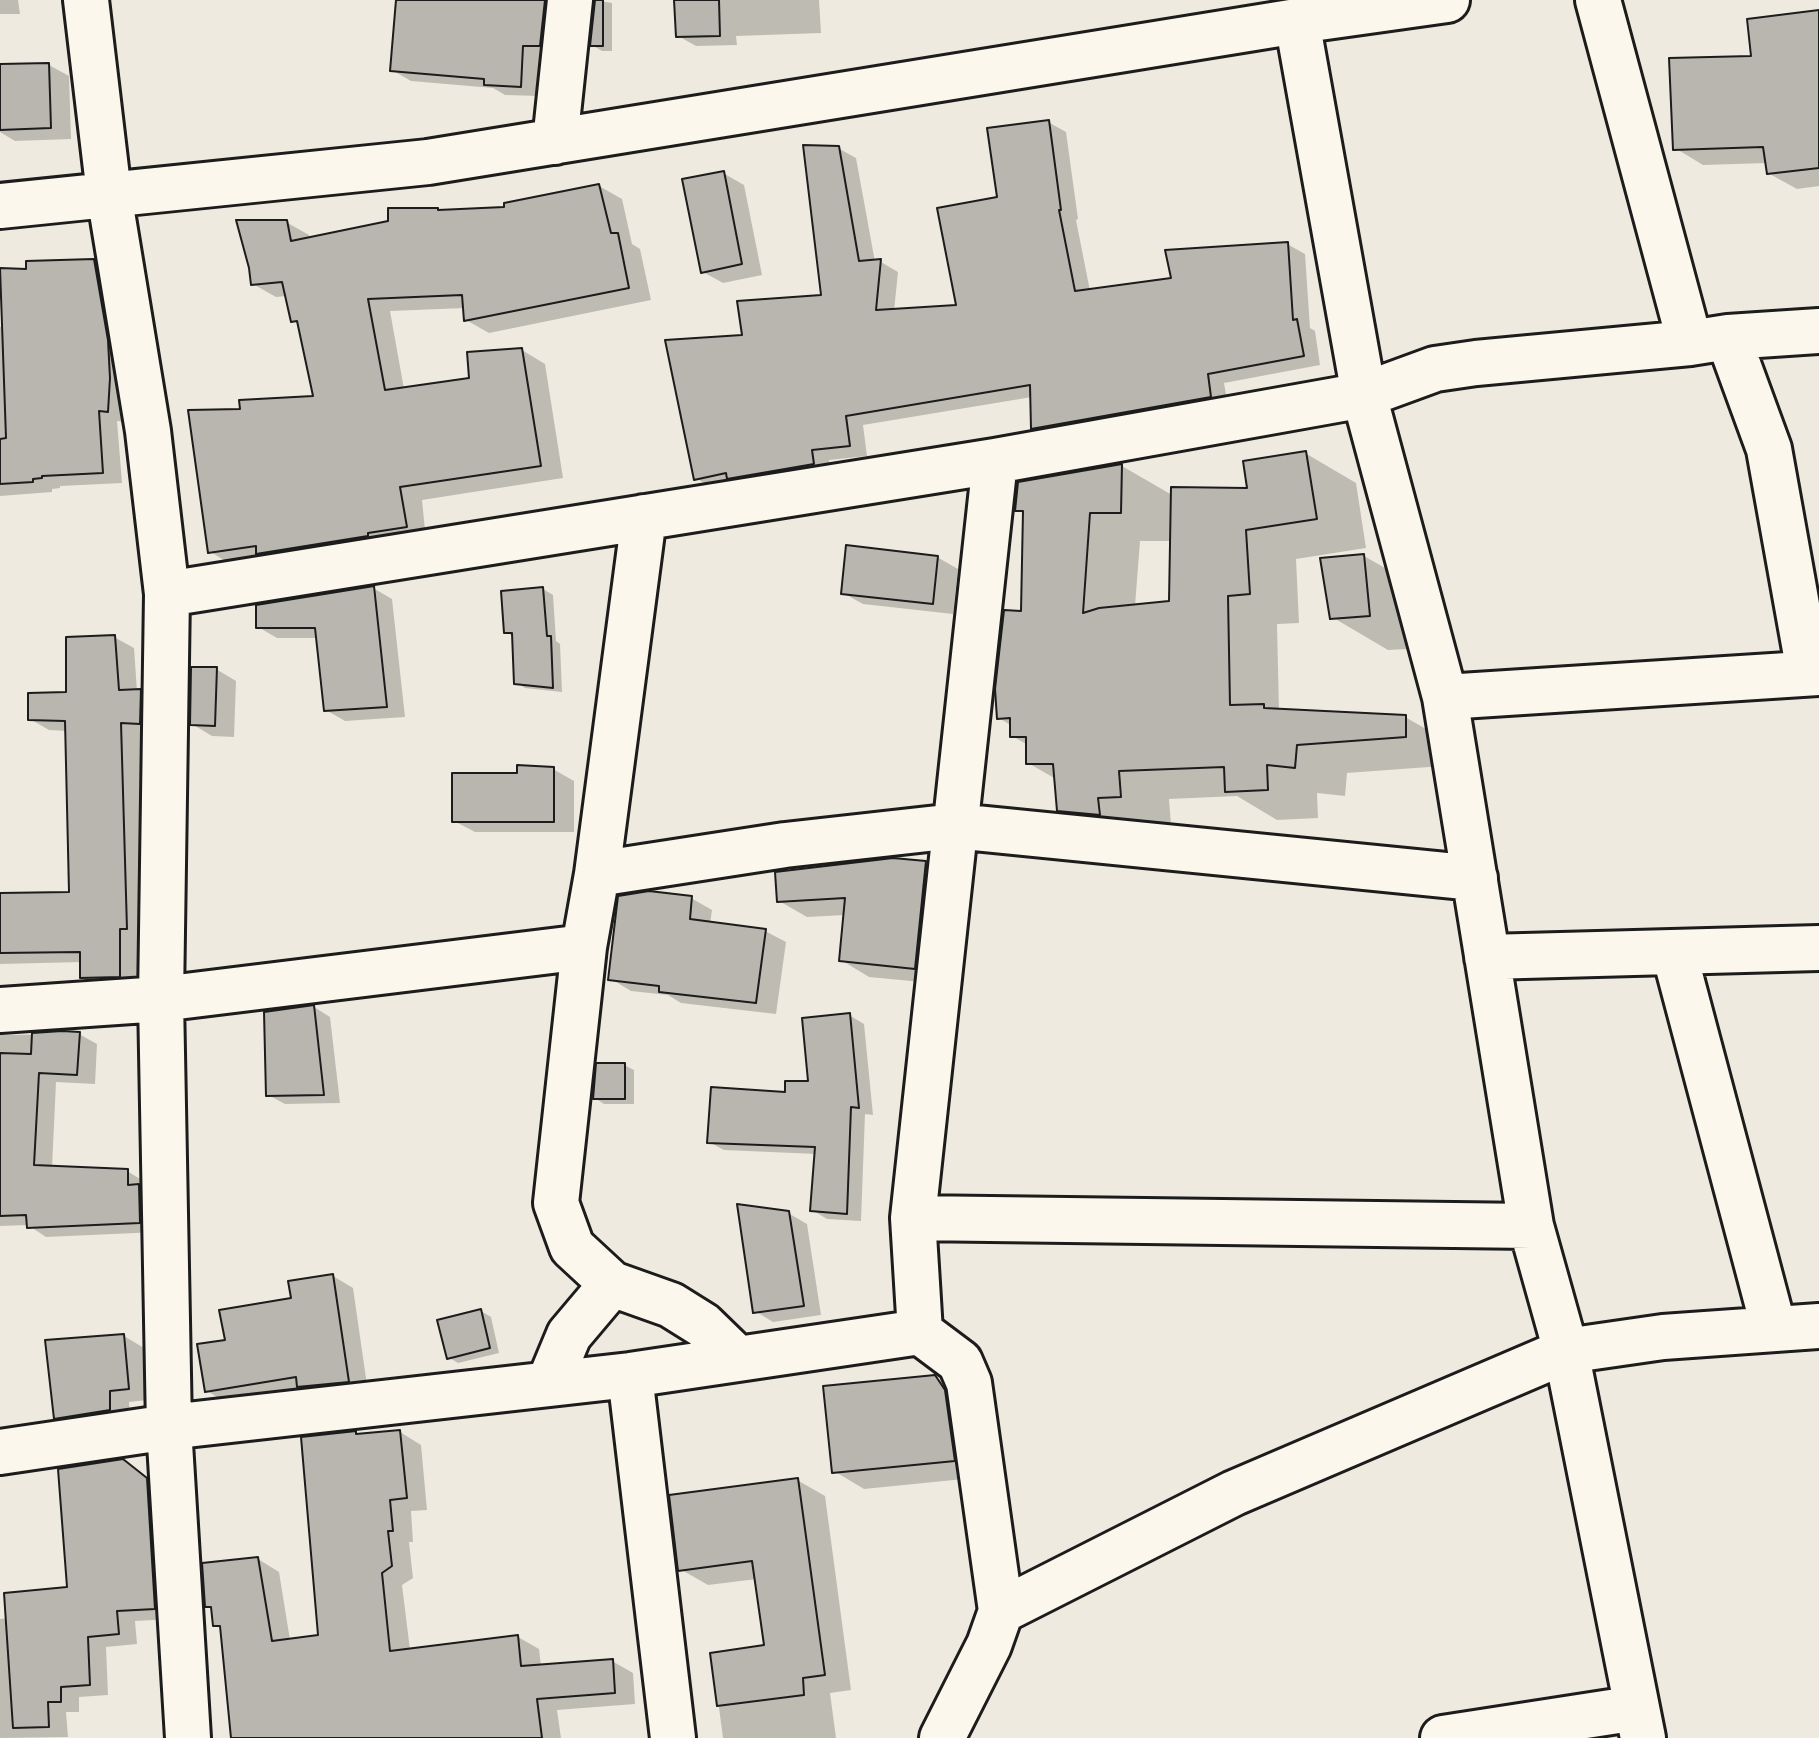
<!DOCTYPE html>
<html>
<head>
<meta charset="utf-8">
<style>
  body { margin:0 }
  canvas { display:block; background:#eeeadf }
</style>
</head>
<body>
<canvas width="1819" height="1738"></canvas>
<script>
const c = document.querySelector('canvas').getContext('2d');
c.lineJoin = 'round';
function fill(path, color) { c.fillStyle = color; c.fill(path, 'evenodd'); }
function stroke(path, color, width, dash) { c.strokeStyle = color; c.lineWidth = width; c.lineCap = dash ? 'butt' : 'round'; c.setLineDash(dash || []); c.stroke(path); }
const shadow = new Path2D(`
  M 0,0 L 18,0 L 20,14 L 0,14 Z
  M 398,0 L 550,0 L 559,56 L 542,56 L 540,96 L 505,95 L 493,88 L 411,81 L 392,70 Z
  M 595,0 L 612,3 L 612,51 L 602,51 L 592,45 Z
  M 676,0 L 819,0 L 821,33 L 736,36 L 737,45 L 696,46 L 678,36 Z
  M 1819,12 L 1819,186 L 1797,189 L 1768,173 L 1767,163 L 1703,165 L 1675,148 L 1754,57 Z
  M 49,65 L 69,76 L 71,139 L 15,141 L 0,132 L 0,66 Z
  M 1048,122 L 1066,132 L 1078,219 L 1076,220 L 1090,291 L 1173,280 L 1287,244 L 1305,254 L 1310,328 L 1315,331 L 1320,365 L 1224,383 L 1228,406 L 1051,438 L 1033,428 L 1032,397 L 863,425 L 867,456 L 829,460 L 831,474 L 714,489 L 696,478 L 744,337 L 823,297 L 838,148 L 856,158 L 875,262 L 881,262 L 898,272 L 894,311 L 958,307 L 999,199 Z
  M 723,173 L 744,185 L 762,275 L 723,283 L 703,272 Z
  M 599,186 L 622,199 L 632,244 L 640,249 L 651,300 L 489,333 L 466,320 L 465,308 L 390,311 L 404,389 L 471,379 L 522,350 L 545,364 L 563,478 L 422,500 L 426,540 L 232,565 L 209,551 L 242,410 L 315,398 L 299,324 L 293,320 L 287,296 L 276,297 L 253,284 L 286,222 L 309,235 L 310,239 L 442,212 L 506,209 Z
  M 94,261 L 113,272 L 127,422 L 117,421 L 122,483 L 60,486 L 60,488 L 52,489 L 52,492 L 0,496 L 0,327 L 4,326 L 28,271 Z
  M 1305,453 L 1356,483 L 1366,548 L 1296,559 L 1299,623 L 1277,624 L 1279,711 L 1405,717 L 1456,746 L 1456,765 L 1347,773 L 1345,796 L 1317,793 L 1318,818 L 1277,820 L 1237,796 L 1169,799 L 1171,825 L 1148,826 L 1110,839 L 1059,810 L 1056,779 L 1028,763 L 1028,745 L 1012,736 L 1012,726 L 999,718 L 1023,613 L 1025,514 L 1017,510 L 1122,466 L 1172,495 L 1249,490 ZM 1140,541 L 1172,541 L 1171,603 L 1135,606 Z
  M 1364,556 L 1420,588 L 1425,648 L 1388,650 L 1332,617 Z
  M 937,557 L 958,569 L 953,614 L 863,604 L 843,593 Z
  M 373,588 L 392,599 L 405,717 L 345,721 L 326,710 L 318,638 L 277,638 L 258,627 Z
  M 543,589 L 553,595 L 556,641 L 560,644 L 562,692 L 525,688 L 516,682 L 514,637 L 506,632 Z
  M 114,637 L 134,648 L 137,691 L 160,703 L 159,734 L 140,733 L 146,939 L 139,939 L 139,987 L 101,988 L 82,977 L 82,962 L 0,964 L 0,895 L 72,894 L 68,731 L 49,730 L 30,719 L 68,694 Z
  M 216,669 L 236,681 L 234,737 L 212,736 L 192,724 Z
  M 553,769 L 574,781 L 574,832 L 475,832 L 454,821 L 519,775 Z
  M 893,860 L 926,863 L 954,880 L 943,984 L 869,977 L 841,960 L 845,915 L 807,917 L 779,901 Z
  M 691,898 L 712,910 L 710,924 L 765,931 L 786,942 L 776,1014 L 681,1003 L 668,995 L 631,991 L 611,979 Z
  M 314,1007 L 330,1017 L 340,1103 L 285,1104 L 268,1095 Z
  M 849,1015 L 864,1024 L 873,1115 L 865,1114 L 861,1221 L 827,1219 L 812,1210 L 816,1154 L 724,1150 L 709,1142 L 787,1094 L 811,1083 Z
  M 79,1034 L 97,1044 L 95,1084 L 56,1082 L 52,1168 L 127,1171 L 145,1182 L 158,1232 L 46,1237 L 28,1225 L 0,1226 L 0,1035 Z
  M 624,1065 L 634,1070 L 634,1104 L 604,1104 L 595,1098 Z
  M 788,1213 L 807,1224 L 821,1315 L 773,1322 L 755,1311 Z
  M 333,1276 L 353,1288 L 368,1392 L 319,1398 L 305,1389 L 227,1403 L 207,1391 L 293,1300 Z
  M 481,1311 L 491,1317 L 499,1353 L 458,1363 L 448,1357 Z
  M 124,1336 L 144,1348 L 148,1400 L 129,1402 L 130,1421 L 76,1429 L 56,1418 Z
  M 935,1377 L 966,1395 L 984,1477 L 864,1489 L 834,1471 Z
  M 400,1432 L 421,1445 L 427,1510 L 411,1511 L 413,1542 L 409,1542 L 413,1578 L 402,1585 L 410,1650 L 518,1637 L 539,1649 L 541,1666 L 612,1661 L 633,1673 L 635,1704 L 557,1710 L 561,1738 L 233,1738 L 223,1629 L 215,1625 L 213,1610 L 207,1606 L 258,1559 L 279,1572 L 290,1640 L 321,1637 L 355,1433 L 360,1436 Z
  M 123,1461 L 165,1491 L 173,1619 L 135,1621 L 137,1644 L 106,1647 L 108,1695 L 79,1697 L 79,1712 L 66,1712 L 68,1737 L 0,1738 L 0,1619 L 9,1618 L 69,1589 Z
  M 797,1480 L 825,1496 L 851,1690 L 830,1693 L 836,1738 L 723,1738 L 712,1655 L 766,1647 L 757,1579 L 708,1585 L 680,1569 Z`);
const building = new Path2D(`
  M 396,0 L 545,0 L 540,46 L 523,46 L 521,87 L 484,85 L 484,79 L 390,71 Z
  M 595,0 L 603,0 L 603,46 L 590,46 Z
  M 674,0 L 719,0 L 720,36 L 676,37 Z
  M 1819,10 L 1819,168 L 1767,174 L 1763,147 L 1673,150 L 1669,58 L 1751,56 L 1747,19 Z
  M 49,63 L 51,128 L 0,130 L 0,64 Z
  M 1049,120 L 1061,210 L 1059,210 L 1075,291 L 1171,278 L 1165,250 L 1288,242 L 1293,320 L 1297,319 L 1304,356 L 1208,374 L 1211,397 L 1031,429 L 1030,385 L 846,416 L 850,446 L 812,450 L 814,464 L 727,479 L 726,473 L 694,480 L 665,340 L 742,335 L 737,301 L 821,295 L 803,145 L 839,146 L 859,261 L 881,259 L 876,310 L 956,305 L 937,208 L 997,197 L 987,128 Z
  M 724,171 L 742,264 L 701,273 L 682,179 Z
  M 599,184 L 611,233 L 618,233 L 629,288 L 464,321 L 462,295 L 368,299 L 385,390 L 469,378 L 467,352 L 522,348 L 541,466 L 400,487 L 407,527 L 368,533 L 368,536 L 256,554 L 256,546 L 208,553 L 188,410 L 240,409 L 239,400 L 313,396 L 297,321 L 291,322 L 282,282 L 251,285 L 249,268 L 236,220 L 287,220 L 291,241 L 388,221 L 388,208 L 438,208 L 438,210 L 504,207 L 504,203 Z
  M 94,259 L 108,340 L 110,378 L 108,412 L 99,411 L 103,473 L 42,476 L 42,478 L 33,479 L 33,482 L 0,484 L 0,439 L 6,438 L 0,268 L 26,269 L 26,261 Z
  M 1306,451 L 1317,519 L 1246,530 L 1250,594 L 1228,596 L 1230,705 L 1264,704 L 1264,708 L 1406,715 L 1406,737 L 1297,745 L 1295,768 L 1267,765 L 1268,790 L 1225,792 L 1224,767 L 1119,771 L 1121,797 L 1098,798 L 1100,815 L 1057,811 L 1053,764 L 1026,764 L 1026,737 L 1010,737 L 1010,718 L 997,719 L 995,689 L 1004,610 L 1021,611 L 1023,511 L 1015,511 L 1018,482 L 1122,464 L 1121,513 L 1090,513 L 1083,613 L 1099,608 L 1169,601 L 1171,487 L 1247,488 L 1243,461 Z
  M 846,545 L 938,556 L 933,604 L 841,594 Z
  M 1364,554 L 1370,616 L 1330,619 L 1320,558 Z
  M 374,586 L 387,707 L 324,711 L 315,628 L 256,628 L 256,605 Z
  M 543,587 L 547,636 L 551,636 L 553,688 L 514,684 L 512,633 L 504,633 L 501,591 Z
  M 115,635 L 119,690 L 141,689 L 140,724 L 121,723 L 127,929 L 120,929 L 120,977 L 80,978 L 80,952 L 0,953 L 0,893 L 69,892 L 65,721 L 28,720 L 28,693 L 66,692 L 66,637 Z
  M 191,667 L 217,667 L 215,726 L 190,725 Z
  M 517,765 L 554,767 L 554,822 L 452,822 L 452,773 L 517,773 Z
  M 893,858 L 926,861 L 915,969 L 839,961 L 845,898 L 777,902 L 775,872 Z
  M 649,891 L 692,896 L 690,919 L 766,929 L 756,1003 L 659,992 L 659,986 L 608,980 L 618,896 Z
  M 314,1005 L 324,1095 L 266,1096 L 264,1012 Z
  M 850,1013 L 859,1108 L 851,1107 L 847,1214 L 810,1211 L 815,1147 L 707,1143 L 711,1087 L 785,1092 L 785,1081 L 808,1081 L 802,1018 Z
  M 62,1031 L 80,1032 L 77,1075 L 39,1073 L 34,1165 L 128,1169 L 128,1185 L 139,1184 L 140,1223 L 27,1228 L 26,1215 L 0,1216 L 0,1053 L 31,1054 L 32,1033 Z
  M 596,1063 L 625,1063 L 625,1099 L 593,1099 Z
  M 737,1204 L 789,1211 L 804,1306 L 753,1313 Z
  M 333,1274 L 349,1382 L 297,1387 L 296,1377 L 205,1392 L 197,1344 L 225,1340 L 219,1310 L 291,1298 L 288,1281 Z
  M 481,1309 L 490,1348 L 447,1359 L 437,1320 Z
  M 124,1334 L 129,1389 L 110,1391 L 110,1410 L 54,1419 L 45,1340 Z
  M 935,1375 L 945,1390 L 955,1461 L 832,1473 L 823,1386 Z
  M 400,1430 L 407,1498 L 390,1500 L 393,1531 L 388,1531 L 392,1566 L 382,1573 L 390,1651 L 518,1635 L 521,1666 L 613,1659 L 615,1693 L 537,1699 L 542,1738 L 231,1738 L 220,1626 L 213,1626 L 211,1607 L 205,1607 L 202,1563 L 258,1557 L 272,1641 L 318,1635 L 301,1437 L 356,1431 L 356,1434 Z
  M 123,1459 L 147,1478 L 155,1609 L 117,1611 L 119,1634 L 88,1637 L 90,1685 L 61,1687 L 61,1702 L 48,1702 L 49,1727 L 13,1728 L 4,1593 L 67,1587 L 58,1469 Z
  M 798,1478 L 825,1675 L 803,1678 L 804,1695 L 717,1706 L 710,1653 L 764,1645 L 752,1561 L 678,1571 L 669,1495 Z`);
const minor = new Path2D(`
  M 86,0 L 109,194 L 148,431 L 167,594 L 161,999 L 169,1427 L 188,1738
  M 1598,0 L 1690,343
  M 1297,21 L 1364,395 L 1445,697 L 1531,1226 L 1566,1351 L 1643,1738
  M 555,142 L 570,0
  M 0,206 L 428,162 L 1297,21 L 1447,0
  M 1728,337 L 1769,449 L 1809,672
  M 167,594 L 995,461 L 1364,395 L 1435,369 L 1476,363 L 1690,343 L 1728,337 L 1819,331
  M 1445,697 L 1819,673
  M 597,874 L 785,845 L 955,826 L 1475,878
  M 1674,952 L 1774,1329
  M 1487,957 L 1819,948
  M 0,1010 L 161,999 L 584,947
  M 913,1218 L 1531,1226
  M 612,1284 L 671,1305 L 703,1325 L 738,1359
  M 920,1332 L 913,1218 L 995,461
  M 630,1375 L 673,1738
  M 549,1383 L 569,1335 L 612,1284 L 572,1247 L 556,1203 L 584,947 L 597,874 L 644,517
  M 0,1452 L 169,1427 L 630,1375 L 920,1332 L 960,1362 L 969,1383 L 1001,1611 L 989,1645 L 942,1738
  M 1001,1611 L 1234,1493 L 1566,1351 L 1663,1337 L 1819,1326
  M 1443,1738 L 1637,1708`);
fill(shadow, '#0003');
fill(building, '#b9b6af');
stroke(building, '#1c1c1c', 2);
stroke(minor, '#1c1c1c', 50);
stroke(minor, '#fbf7ec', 44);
</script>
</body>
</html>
